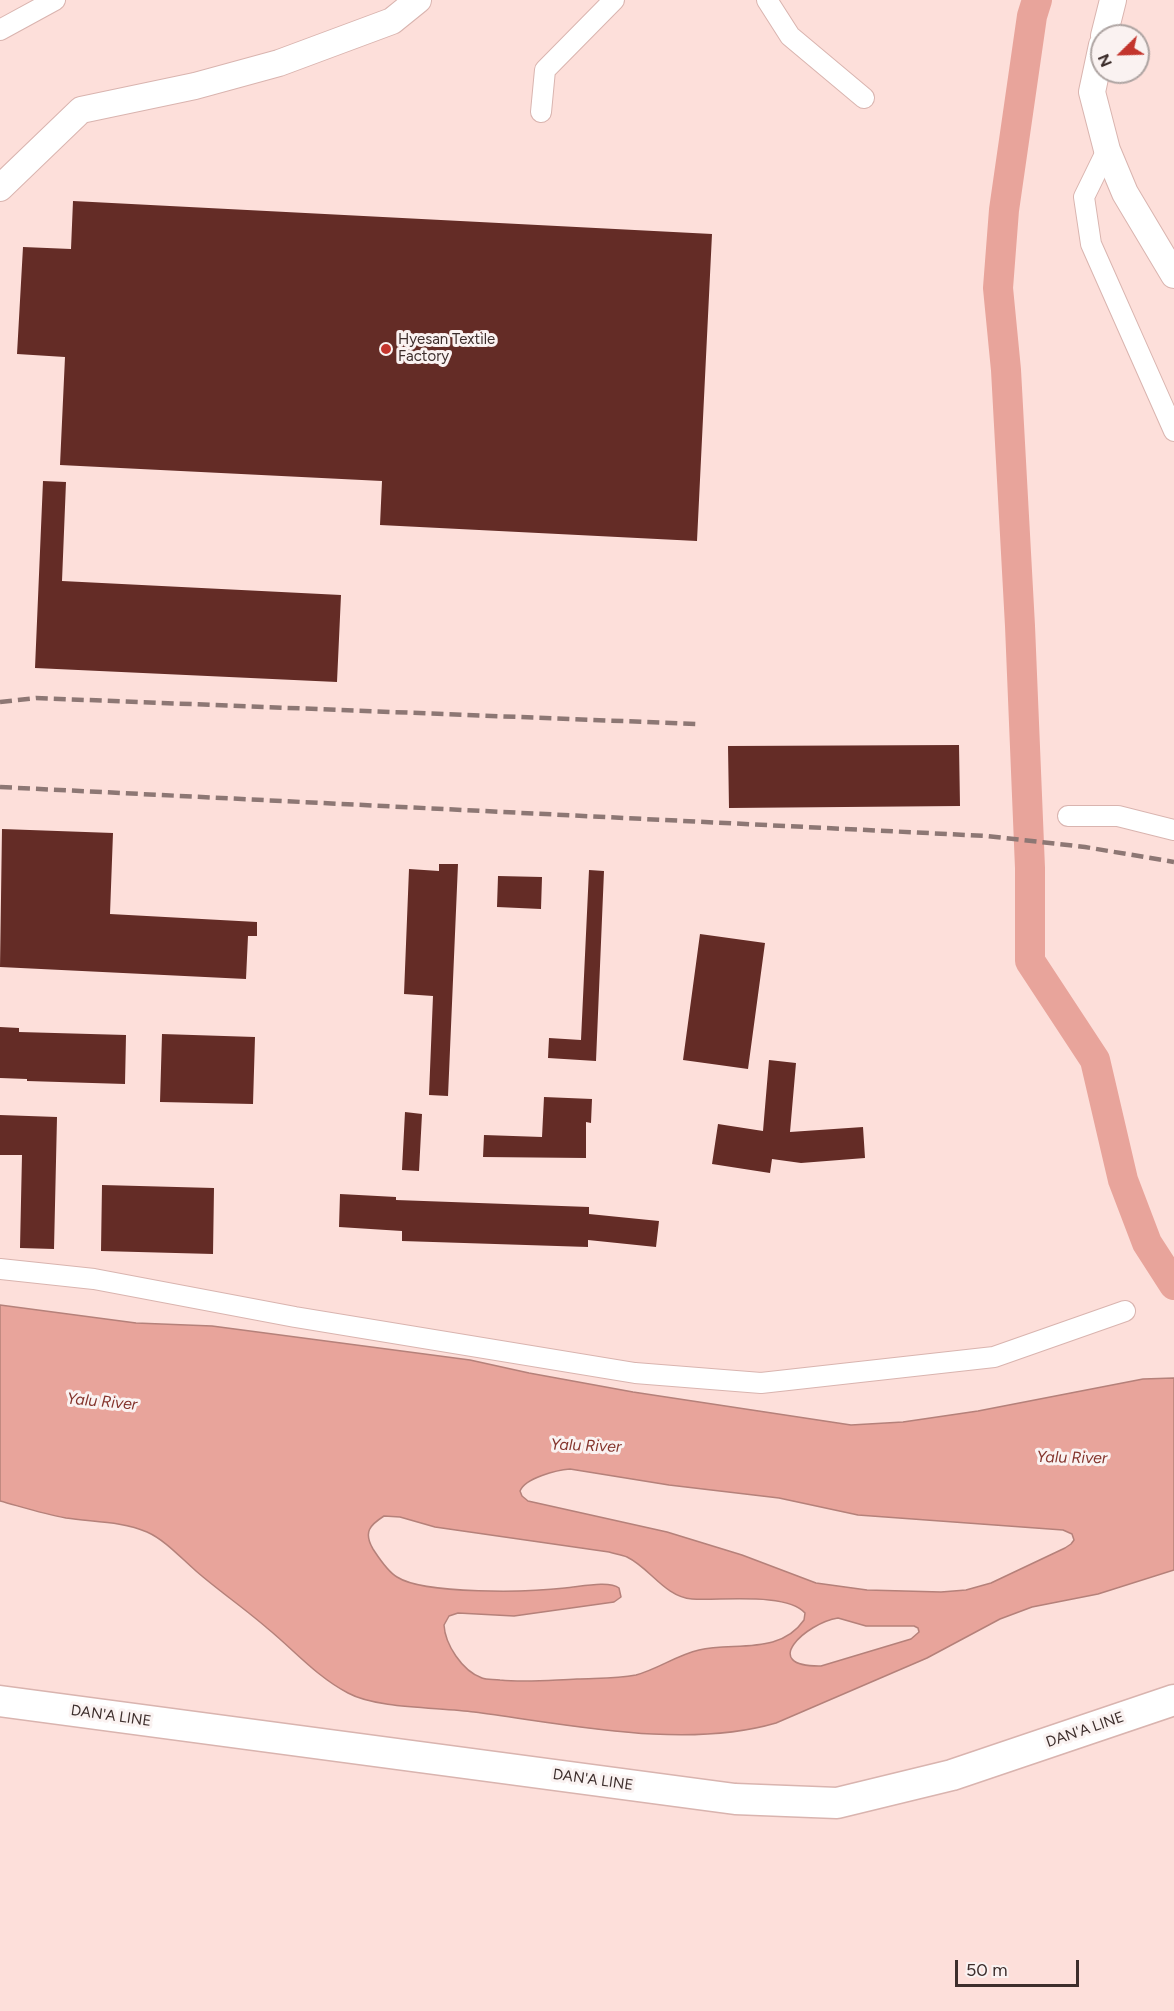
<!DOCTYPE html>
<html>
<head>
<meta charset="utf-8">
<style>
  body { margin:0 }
  #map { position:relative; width:1174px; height:2011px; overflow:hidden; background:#fddfda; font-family:Figtree,sans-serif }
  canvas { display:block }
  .north { position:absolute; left:1090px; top:24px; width:60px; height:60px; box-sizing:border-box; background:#faf2f1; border:2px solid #aea4a2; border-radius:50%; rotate:247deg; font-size:16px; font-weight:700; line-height:24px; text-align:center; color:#3d2e2c }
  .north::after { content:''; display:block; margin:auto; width:21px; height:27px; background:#c3352d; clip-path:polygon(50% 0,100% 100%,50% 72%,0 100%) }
  .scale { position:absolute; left:955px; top:1960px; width:124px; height:27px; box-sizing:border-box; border:3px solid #3d2e2c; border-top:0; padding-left:8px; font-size:18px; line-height:21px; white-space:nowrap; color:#3d2e2c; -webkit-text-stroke:4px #faf2f1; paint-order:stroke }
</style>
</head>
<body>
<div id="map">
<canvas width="1174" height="2011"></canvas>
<div class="north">N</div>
<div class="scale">50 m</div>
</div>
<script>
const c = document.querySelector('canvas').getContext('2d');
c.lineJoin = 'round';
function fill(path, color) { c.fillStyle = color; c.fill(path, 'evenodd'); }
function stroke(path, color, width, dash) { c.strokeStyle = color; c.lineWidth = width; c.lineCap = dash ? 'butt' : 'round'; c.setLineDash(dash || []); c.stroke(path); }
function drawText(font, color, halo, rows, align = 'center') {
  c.font = font + ' Figtree,sans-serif'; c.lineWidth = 6; c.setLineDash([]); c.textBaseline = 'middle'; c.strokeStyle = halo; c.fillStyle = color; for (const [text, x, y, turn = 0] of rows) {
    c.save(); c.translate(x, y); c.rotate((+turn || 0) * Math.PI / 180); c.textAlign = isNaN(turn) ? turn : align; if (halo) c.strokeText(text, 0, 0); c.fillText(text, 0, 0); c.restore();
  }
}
const water = new Path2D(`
  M 0,1305 L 136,1323 L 212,1326 L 470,1360 L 529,1373 L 633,1392 L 851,1425 L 903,1422 L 978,1411 L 1143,1379 L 1174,1378 L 1174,1570 L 1098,1594 L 1032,1607 L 1000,1619 L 927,1658 L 776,1723 C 684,1750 567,1724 474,1712 C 440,1707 377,1709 348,1693 C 317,1677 294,1650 267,1628 C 244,1608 219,1591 196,1571 C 181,1558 165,1540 147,1532 C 122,1521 92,1522 66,1518 C 44,1514 22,1507 0,1501 ZM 570,1469 L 669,1485 L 779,1498 L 858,1515 L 1063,1530 L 1072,1534 L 1074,1540 L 1071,1544 L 1065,1548 L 991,1583 L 966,1590 L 941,1592 L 867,1590 L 816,1583 L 742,1555 L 667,1532 L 528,1501 L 522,1496 L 520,1491 C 525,1478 557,1470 570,1469 ZM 384,1516 L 400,1517 L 435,1527 L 609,1552 C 615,1554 622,1555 627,1557 C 650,1568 665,1597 692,1599 C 719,1601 787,1592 805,1613 L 804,1620 C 780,1655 735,1642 699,1650 C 677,1655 658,1669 636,1675 C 616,1679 597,1678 577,1679 C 551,1680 526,1683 500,1680 C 494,1679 487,1680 482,1678 C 462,1671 445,1644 444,1625 L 449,1616 L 458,1613 L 514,1616 L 614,1602 L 621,1597 L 619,1588 C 609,1580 579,1587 565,1588 C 530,1592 425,1595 397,1577 C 387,1571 379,1558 373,1549 C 363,1532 370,1525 384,1516 ZM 838,1618 L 866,1626 L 914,1626 L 918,1628 L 919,1632 L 911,1639 L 821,1666 C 758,1667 806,1623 838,1618 Z`);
const river = new Path2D(`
  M 1037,0 L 1032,16 L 1004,210 L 998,288 L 1006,370 L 1020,626 L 1030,868 L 1030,961 L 1095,1060 L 1123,1180 L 1147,1243 L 1174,1285`);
const building = new Path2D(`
  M 73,201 L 712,234 L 697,541 L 380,525 L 382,481 L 60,465 L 65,357 L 17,354 L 23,247 L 71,249 Z
  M 43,481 L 66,482 L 62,581 L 341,595 L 337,682 L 35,668 Z
  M 959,745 L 960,806 L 729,808 L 728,746 Z
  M 2,829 L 113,833 L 110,914 L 257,922 L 257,936 L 248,936 L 246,979 L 0,967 Z
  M 439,864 L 458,864 L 448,1096 L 429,1095 L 433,996 L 404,994 L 409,869 L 439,871 Z
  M 589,870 L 604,871 L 596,1061 L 548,1058 L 549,1038 L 581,1040 Z
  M 498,876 L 542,877 L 541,909 L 497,907 Z
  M 700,934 L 765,943 L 748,1069 L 683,1060 Z
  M 0,1027 L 19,1028 L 19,1032 L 126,1035 L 125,1084 L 27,1081 L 27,1079 L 0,1078 Z
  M 162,1034 L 255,1037 L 253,1104 L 160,1102 Z
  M 769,1060 L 796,1063 L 790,1132 L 863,1127 L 865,1158 L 801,1163 L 772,1159 L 770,1173 L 712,1164 L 718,1124 L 763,1131 Z
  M 544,1097 L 592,1099 L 591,1123 L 586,1122 L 586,1158 L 483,1157 L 484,1135 L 542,1137 Z
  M 405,1112 L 422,1114 L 419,1171 L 402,1170 Z
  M 0,1115 L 57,1117 L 54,1249 L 20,1248 L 22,1155 L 0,1155 Z
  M 102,1185 L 214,1188 L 213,1254 L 101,1251 Z
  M 340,1194 L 396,1197 L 396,1200 L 589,1207 L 589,1214 L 659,1221 L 656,1247 L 588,1240 L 588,1247 L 402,1241 L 402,1231 L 339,1227 Z`);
const minor = new Path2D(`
  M 767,0 L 790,36 L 864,98
  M 0,30 L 55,0
  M 541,112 L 545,70 L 614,0
  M 1107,150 L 1084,197 L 1091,244 L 1174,431
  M 1068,816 L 1118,816 L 1174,830
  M 0,1269 L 94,1279 L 295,1317 L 635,1373 L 761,1383 L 994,1357 L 1125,1311`);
const major = new Path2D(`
  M 1104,36 L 1113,0
  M 1102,45 L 1092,92 L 1107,150 L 1125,193 L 1174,275
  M 0,188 L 81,110 L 195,86 L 279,63 L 392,21 L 418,0`);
const highway = new Path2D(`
  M 0,1701 L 735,1799 L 837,1803 L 952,1775 L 1174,1700`);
const rail = new Path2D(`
  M 0,702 L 36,698 L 697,724
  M 0,787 L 987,836 L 1085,847 L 1174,862`);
const markers = [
  [386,349,6,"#c3352d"]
];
const poiNames = [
  ["Hyesan Textile",398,340],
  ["Factory",398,357]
];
const streetNames = [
  ["DAN'A LINE",111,1716,8],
  ["DAN'A LINE",1085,1730,-19],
  ["DAN'A LINE",593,1780,8]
];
const waterNames = [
  ["Yalu River",102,1402,5],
  ["Yalu River",586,1446,2],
  ["Yalu River",1072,1458,1]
];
fill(water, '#e8a49b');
stroke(water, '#b5817a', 1.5);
stroke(river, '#e8a49b', 30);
fill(building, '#642c26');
stroke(minor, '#d9b4af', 22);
stroke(major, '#d9b4af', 28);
stroke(highway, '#d9b4af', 33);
stroke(minor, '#fff', 20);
stroke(major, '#fff', 26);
stroke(highway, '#fff', 30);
stroke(rail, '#8d7774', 4.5, [12, 6]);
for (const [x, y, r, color] of markers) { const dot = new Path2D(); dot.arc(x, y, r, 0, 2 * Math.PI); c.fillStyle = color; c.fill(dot); stroke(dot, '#faf2f1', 2); }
drawText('15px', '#3d2e2c', '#faf2f1', poiNames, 'left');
drawText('15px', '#3d2e2c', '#faf2f1', streetNames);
drawText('italic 16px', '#84342c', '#faf2f1', waterNames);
</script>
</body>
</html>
